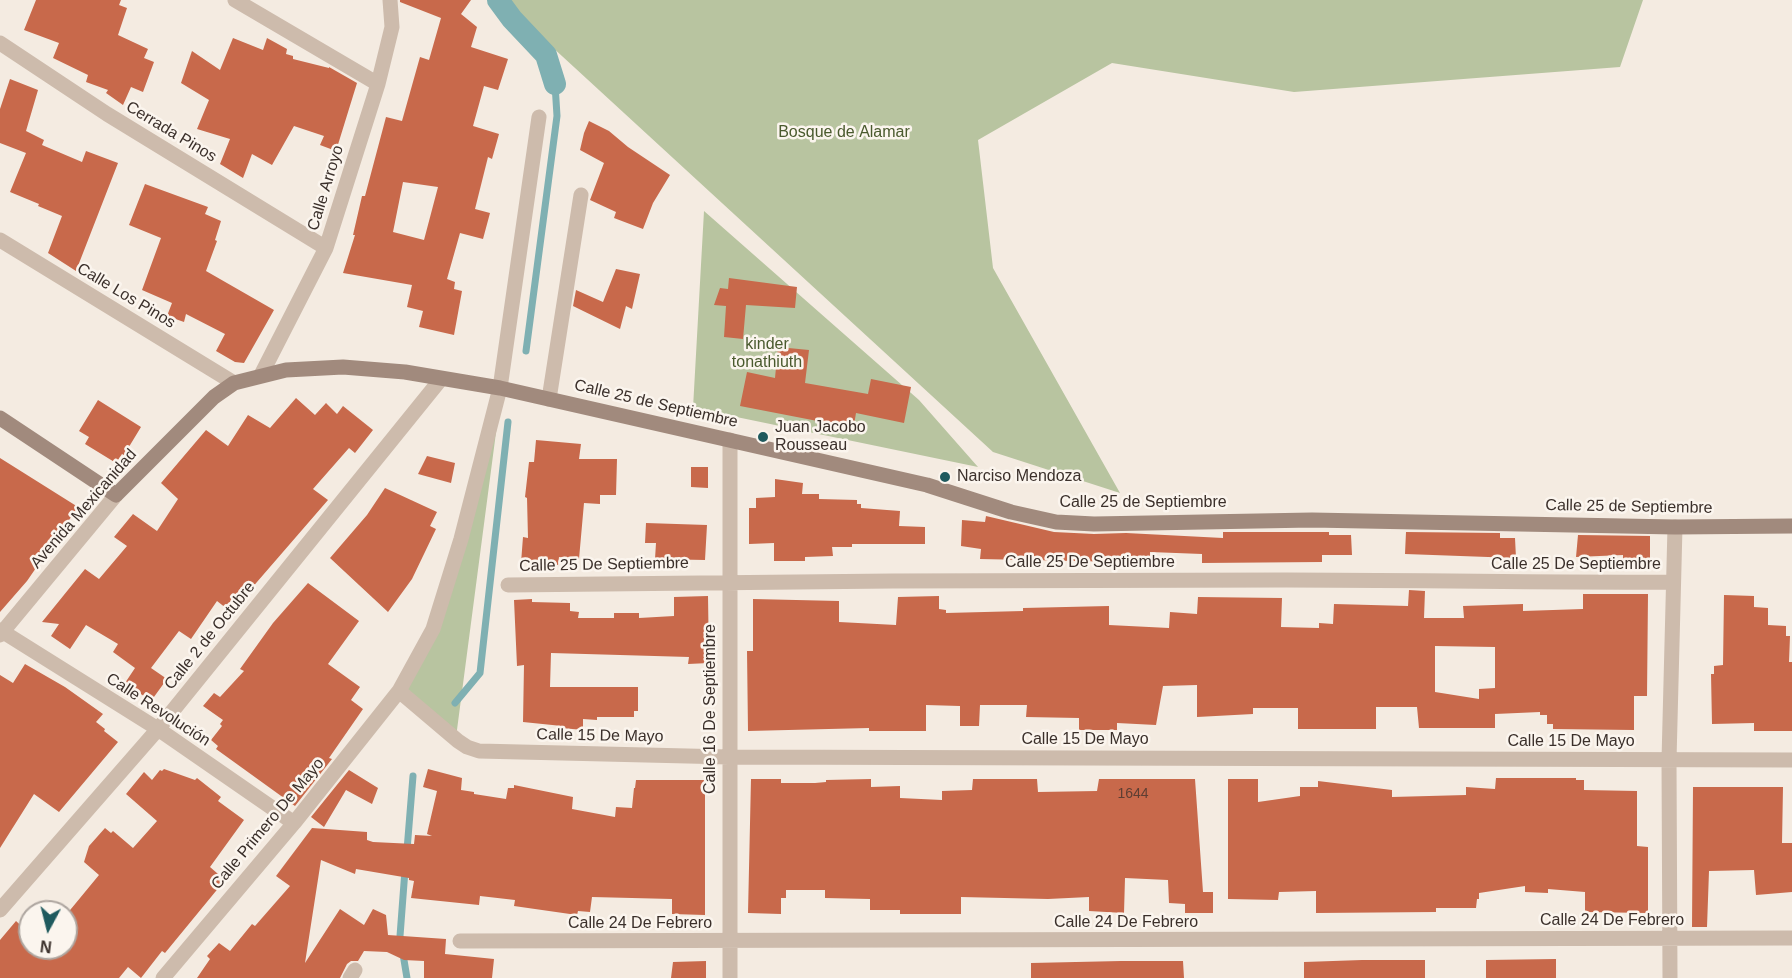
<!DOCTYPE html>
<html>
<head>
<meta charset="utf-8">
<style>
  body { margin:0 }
  #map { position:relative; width:1792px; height:978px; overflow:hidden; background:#f4ebe1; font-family:Arial,sans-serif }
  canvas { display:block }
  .north { position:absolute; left:18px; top:900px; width:60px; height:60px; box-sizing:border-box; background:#fbf5ee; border:2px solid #aea6a0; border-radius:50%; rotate:187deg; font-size:16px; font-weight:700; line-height:24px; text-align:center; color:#3b302b }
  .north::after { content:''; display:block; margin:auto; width:21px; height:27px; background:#1f5a5e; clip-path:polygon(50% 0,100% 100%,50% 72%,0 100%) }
</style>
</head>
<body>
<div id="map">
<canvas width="1792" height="978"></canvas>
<div class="north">N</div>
</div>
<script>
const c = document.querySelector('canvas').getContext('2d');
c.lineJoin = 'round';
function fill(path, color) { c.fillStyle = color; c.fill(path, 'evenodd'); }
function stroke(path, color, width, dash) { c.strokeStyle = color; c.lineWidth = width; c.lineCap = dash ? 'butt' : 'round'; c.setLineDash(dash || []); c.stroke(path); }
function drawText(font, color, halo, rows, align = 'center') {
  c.font = font + ' Arial,sans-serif'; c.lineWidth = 5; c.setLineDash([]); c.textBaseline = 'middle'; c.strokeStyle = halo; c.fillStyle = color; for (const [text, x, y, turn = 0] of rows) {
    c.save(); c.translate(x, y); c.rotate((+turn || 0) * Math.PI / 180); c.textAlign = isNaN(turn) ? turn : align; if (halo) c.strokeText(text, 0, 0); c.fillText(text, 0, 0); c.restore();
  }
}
const green = new Path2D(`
  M 501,0 L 1643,0 L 1620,67 L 1294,92 L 1112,63 L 978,140 L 993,268 L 1120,493 L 993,452 Z
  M 704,211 L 919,400 L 978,467 L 693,408 Z
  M 500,402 L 455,745 L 401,697 L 435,634 Z`);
const stream = new Path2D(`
  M 526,351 L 557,116 L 555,84
  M 455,703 L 480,673 L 508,422
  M 407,850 L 413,776
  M 405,870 L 400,936 L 407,978`);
const canal = new Path2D(`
  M 498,0 L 512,19 L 546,55 L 555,84`);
const building = new Path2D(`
  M 36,0 L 121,0 L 119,5 L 127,8 L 118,35 L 148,49 L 144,58 L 154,62 L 143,92 L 131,87 L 123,105 L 106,93 L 108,90 L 86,82 L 88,75 L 53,58 L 59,43 L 24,30 Z
  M 400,0 L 471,0 L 461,14 L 477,27 L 471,47 L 508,59 L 498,90 L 484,86 L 473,126 L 499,134 L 492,159 L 488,157 L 475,209 L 490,213 L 483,239 L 460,233 L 447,279 L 455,282 L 454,289 L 462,291 L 454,335 L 419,327 L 423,311 L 407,307 L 412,285 L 343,273 L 355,235 L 353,235 L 362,196 L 365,196 L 386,117 L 402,121 L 420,57 L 429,60 L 441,18 L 400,2 ZM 403,182 L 438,187 L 424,240 L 393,232 Z
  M 233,38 L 263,50 L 267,38 L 287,49 L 286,54 L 293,56 L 293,59 L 329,68 L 329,67 L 357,83 L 336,151 L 320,145 L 324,136 L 294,126 L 272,165 L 252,154 L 243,178 L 220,164 L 230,139 L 197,129 L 209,100 L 181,83 L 192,51 L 220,70 Z
  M 10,79 L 38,90 L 26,131 L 44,140 L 42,145 L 82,162 L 86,151 L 118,163 L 76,271 L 48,253 L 62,216 L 38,206 L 39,204 L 10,192 L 26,153 L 0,143 L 0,109 Z
  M 589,121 L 609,131 L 628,147 L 670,175 L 653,203 L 643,229 L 614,218 L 616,212 L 590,200 L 604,163 L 580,150 L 584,133 Z
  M 145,184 L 208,207 L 205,214 L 221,221 L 215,240 L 217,241 L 206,271 L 274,310 L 244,363 L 235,362 L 216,351 L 225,334 L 186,314 L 184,322 L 167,316 L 172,303 L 142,290 L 161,238 L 129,225 Z
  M 616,269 L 640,274 L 632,309 L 626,306 L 620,329 L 573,306 L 576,290 L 603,302 Z
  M 729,278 L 797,287 L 795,308 L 746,305 L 743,339 L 724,337 L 726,306 L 714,305 L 720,288 L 728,289 Z
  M 778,347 L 809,350 L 805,383 L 868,394 L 871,379 L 911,387 L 904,423 L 856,413 L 854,425 L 839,423 L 838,425 L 740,406 L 747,372 L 775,378 Z
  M 296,398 L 315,415 L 326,403 L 337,414 L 343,406 L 373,430 L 355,453 L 349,448 L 313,489 L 328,500 L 231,612 L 217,601 L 191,639 L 179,631 L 151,668 L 167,679 L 151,701 L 125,683 L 135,668 L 113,652 L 118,644 L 86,625 L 70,649 L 51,636 L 59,624 L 42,622 L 85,569 L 99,579 L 127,546 L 114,537 L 133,514 L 157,531 L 178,499 L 161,483 L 206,430 L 228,446 L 248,415 L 270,428 Z
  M 98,400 L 141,427 L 124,455 L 122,454 L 116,463 L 85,444 L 89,437 L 79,431 Z
  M 536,440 L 581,444 L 579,459 L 617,459 L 616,495 L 600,495 L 600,504 L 584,503 L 579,559 L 559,557 L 558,565 L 521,563 L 523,537 L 528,538 L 527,498 L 525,497 L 529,462 L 534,462 Z
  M 427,456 L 455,463 L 451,483 L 418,474 Z
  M 0,458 L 78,507 L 27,581 L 0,612 Z
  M 691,467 L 708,467 L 708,488 L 691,487 Z
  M 775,479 L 803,483 L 802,494 L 819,494 L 819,499 L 857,500 L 857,504 L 861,504 L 861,508 L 900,511 L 899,526 L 925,527 L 925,544 L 852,544 L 852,547 L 832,547 L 833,556 L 805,557 L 805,561 L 774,561 L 774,543 L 749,544 L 749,508 L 756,508 L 756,498 L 775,497 Z
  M 385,488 L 437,512 L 430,526 L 436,529 L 412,579 L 388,612 L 330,558 L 367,515 Z
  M 986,516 L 1054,532 L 1094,534 L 1126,533 L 1223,538 L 1223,532 L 1329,532 L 1329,535 L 1351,535 L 1352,555 L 1322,555 L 1322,562 L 1202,563 L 1202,554 L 1150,552 L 1150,560 L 1123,560 L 1123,562 L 980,559 L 981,549 L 961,546 L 962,520 L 985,522 Z
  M 646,523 L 707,525 L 705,560 L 655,559 L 656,543 L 645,543 Z
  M 1406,532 L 1500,533 L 1500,538 L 1515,538 L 1516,558 L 1405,554 Z
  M 1578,535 L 1650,536 L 1650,560 L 1623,560 L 1623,555 L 1576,557 Z
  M 308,583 L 359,621 L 328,664 L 360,687 L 351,700 L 363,709 L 329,758 L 332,759 L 295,806 L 216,749 L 218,746 L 211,740 L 222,726 L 220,724 L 223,720 L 203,706 L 214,693 L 220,697 L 244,671 L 240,669 L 273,623 Z
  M 1409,590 L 1425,591 L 1424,618 L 1464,618 L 1463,606 L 1523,604 L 1523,611 L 1583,609 L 1583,594 L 1648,594 L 1647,696 L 1634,696 L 1634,730 L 1553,729 L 1553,724 L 1547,724 L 1547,715 L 1540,715 L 1540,712 L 1495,714 L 1495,728 L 1419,728 L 1417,707 L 1376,707 L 1376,729 L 1298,729 L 1298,708 L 1253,708 L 1253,714 L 1197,717 L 1197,685 L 1163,686 L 1156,725 L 1117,723 L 1117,730 L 1079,730 L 1079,718 L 1026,717 L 1027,705 L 980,705 L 979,726 L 960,726 L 960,706 L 926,705 L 926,731 L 869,731 L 869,728 L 748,731 L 747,651 L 753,651 L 753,599 L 839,601 L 839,622 L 896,625 L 898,597 L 939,596 L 939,609 L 946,610 L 946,613 L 1023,611 L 1023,608 L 1109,606 L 1109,625 L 1169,628 L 1170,612 L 1197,614 L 1198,597 L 1282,598 L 1281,627 L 1319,628 L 1319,623 L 1333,624 L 1334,604 L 1408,606 ZM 1435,646 L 1495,647 L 1495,688 L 1479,689 L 1479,699 L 1435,692 Z
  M 1724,595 L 1754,596 L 1754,607 L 1768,608 L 1768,625 L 1786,626 L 1786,636 L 1790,636 L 1789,662 L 1792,662 L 1792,731 L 1754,731 L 1754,723 L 1712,724 L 1711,674 L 1714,674 L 1714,666 L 1723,665 Z
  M 708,596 L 709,663 L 688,664 L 689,657 L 551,653 L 550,687 L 638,687 L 638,711 L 634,711 L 634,717 L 597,717 L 597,720 L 583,719 L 583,730 L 562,728 L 562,726 L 523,722 L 524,665 L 517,666 L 514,600 L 532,599 L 532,602 L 570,603 L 570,611 L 579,612 L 578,618 L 614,618 L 614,613 L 639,613 L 639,618 L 674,616 L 674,597 Z
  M 25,664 L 65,687 L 103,714 L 96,722 L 105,729 L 104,731 L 118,742 L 59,812 L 34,794 L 0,848 L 0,675 L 13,683 Z
  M 164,769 L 195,780 L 197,778 L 221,797 L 218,801 L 244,820 L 210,867 L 225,880 L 165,953 L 162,951 L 141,978 L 128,967 L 119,978 L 0,978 L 0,940 L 16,921 L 30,934 L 30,948 L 66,948 L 66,915 L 99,875 L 84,862 L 89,846 L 105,828 L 111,833 L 113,831 L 133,848 L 157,821 L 126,794 L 144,772 L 152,780 L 160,770 L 162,771 Z
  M 428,769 L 462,778 L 461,790 L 474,792 L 474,794 L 506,799 L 508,788 L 514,788 L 514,785 L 573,797 L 572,809 L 615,817 L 616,807 L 632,808 L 634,788 L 635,788 L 636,780 L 705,780 L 705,915 L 672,914 L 672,899 L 592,897 L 590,912 L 578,911 L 577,915 L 514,906 L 515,900 L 480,896 L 479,905 L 411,898 L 414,881 L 409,880 L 409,878 L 356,869 L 355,874 L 321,860 L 305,963 L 340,909 L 364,925 L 373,909 L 386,915 L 388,935 L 446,939 L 445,954 L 494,959 L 492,978 L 424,978 L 424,961 L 404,960 L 387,952 L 364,951 L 358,961 L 351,961 L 347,964 L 340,978 L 197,978 L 210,959 L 207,956 L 219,943 L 230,951 L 252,924 L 255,926 L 290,886 L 276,876 L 312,828 L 367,832 L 367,840 L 373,842 L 414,844 L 415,835 L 432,836 L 427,834 L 437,791 L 423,787 Z
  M 349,770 L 378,788 L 372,804 L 346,790 L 324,827 L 311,817 Z
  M 1496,778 L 1576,778 L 1576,780 L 1584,780 L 1584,790 L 1637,791 L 1637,846 L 1648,847 L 1648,913 L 1585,912 L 1585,892 L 1548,889 L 1548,893 L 1525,892 L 1525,886 L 1479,893 L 1479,899 L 1477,899 L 1476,908 L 1436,908 L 1436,912 L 1316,913 L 1316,891 L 1279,892 L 1278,900 L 1228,899 L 1228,779 L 1258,779 L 1258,802 L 1300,796 L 1300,787 L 1318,787 L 1318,781 L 1392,790 L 1392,797 L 1466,795 L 1466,787 L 1495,789 Z
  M 751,779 L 781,779 L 781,783 L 815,783 L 826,782 L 826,780 L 871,779 L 871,787 L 900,786 L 900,798 L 942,800 L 942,791 L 972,790 L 973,779 L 1037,779 L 1038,792 L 1097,791 L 1099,779 L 1195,779 L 1203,892 L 1213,892 L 1213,913 L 1185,913 L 1185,904 L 1169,903 L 1168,880 L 1125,878 L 1124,913 L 1089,911 L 1089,897 L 1048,899 L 961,897 L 961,914 L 900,914 L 900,910 L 870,910 L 870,899 L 825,898 L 825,890 L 786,890 L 786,898 L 781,898 L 781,914 L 748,913 Z
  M 1693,787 L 1783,787 L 1782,843 L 1792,843 L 1792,892 L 1756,895 L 1754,870 L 1709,871 L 1707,927 L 1692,927 Z
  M 1556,959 L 1556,978 L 1486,978 L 1486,960 Z
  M 1362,960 L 1425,960 L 1425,978 L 1304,978 L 1304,962 Z
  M 706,961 L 706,978 L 671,978 L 673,962 Z
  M 1121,961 L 1183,961 L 1184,978 L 1031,978 L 1031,963 Z`);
const minor = new Path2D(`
  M 235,0 L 378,84
  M 0,43 L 107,114 L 326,248
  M 0,240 L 234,383
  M 261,375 L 326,248 L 378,84 L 392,27 L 390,0
  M 549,399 L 581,195
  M 730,440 L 730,978
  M 508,585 C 767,581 1027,580 1286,580 C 1415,580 1544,583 1673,582
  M 0,630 L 158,729 L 294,823
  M 0,635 L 116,495
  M 399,691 L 458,741 L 467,747 L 479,751 L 729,757 L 1792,760
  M 0,910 L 158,729 L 441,379
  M 460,941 L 1792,938
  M 163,978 L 294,823 L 399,691 L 433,629 L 461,539 L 500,388 L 539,117
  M 350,978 L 355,970
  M 1670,978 L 1669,760 L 1675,527`);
const secondary = new Path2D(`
  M 0,418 L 116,495 L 214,397 L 234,383 L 286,370 L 343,367 L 405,372 L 500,388 L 927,485 L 1011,512 L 1056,522 L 1094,524 L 1312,520 L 1675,527 L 1792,526`);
const markers = [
  [763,437,6,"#1f5a5e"],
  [945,477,6,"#1f5a5e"]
];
const numberNames = [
  ["1644",1133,794]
];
const streetNames = [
  ["Cerrada Pinos",171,132,31],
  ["Calle Arroyo",326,188,-73],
  ["Calle Los Pinos",126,296,31],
  ["Calle 25 de Septiembre",656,404,13],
  ["Calle 25 de Septiembre",1143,503],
  ["Calle 25 de Septiembre",1629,507,1],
  ["Avenida Mexicanidad",84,509,-49],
  ["Calle 25 De Septiembre",1090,563],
  ["Calle 25 De Septiembre",604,565,-1],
  ["Calle 25 De Septiembre",1576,565],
  ["Calle 2 de Octubre",210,636,-51],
  ["Calle 16 De Septiembre",711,709,-90],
  ["Calle Revolución",158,710,33],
  ["Calle 15 De Mayo",600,736,1],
  ["Calle 15 De Mayo",1085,740],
  ["Calle 15 De Mayo",1571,742],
  ["Calle Primero De Mayo",268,824,-50],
  ["Calle 24 De Febrero",1612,921],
  ["Calle 24 De Febrero",1126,923],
  ["Calle 24 De Febrero",640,924]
];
const parkNames = [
  ["Bosque de Alamar",844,133],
  ["kinder",767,345],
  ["tonathiuth",767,363]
];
const poiNames = [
  ["Juan Jacobo",775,428],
  ["Rousseau",775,446],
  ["Narciso Mendoza",957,477]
];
fill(green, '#b8c4a0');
stroke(stream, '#7fb0b2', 7);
stroke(canal, '#7fb0b2', 22);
fill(building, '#c8694b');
stroke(minor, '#cdbbac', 15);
stroke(secondary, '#a18a7d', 15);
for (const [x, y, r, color] of markers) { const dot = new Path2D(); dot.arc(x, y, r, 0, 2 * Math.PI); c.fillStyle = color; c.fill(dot); stroke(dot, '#fbf5ee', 2); }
drawText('14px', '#5e3e33', null, numberNames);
drawText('16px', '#3b302b', '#fbf5ee', streetNames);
drawText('16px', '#4a5a2e', '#fbf5ee', parkNames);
drawText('16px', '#3b302b', '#fbf5ee', poiNames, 'left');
</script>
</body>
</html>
